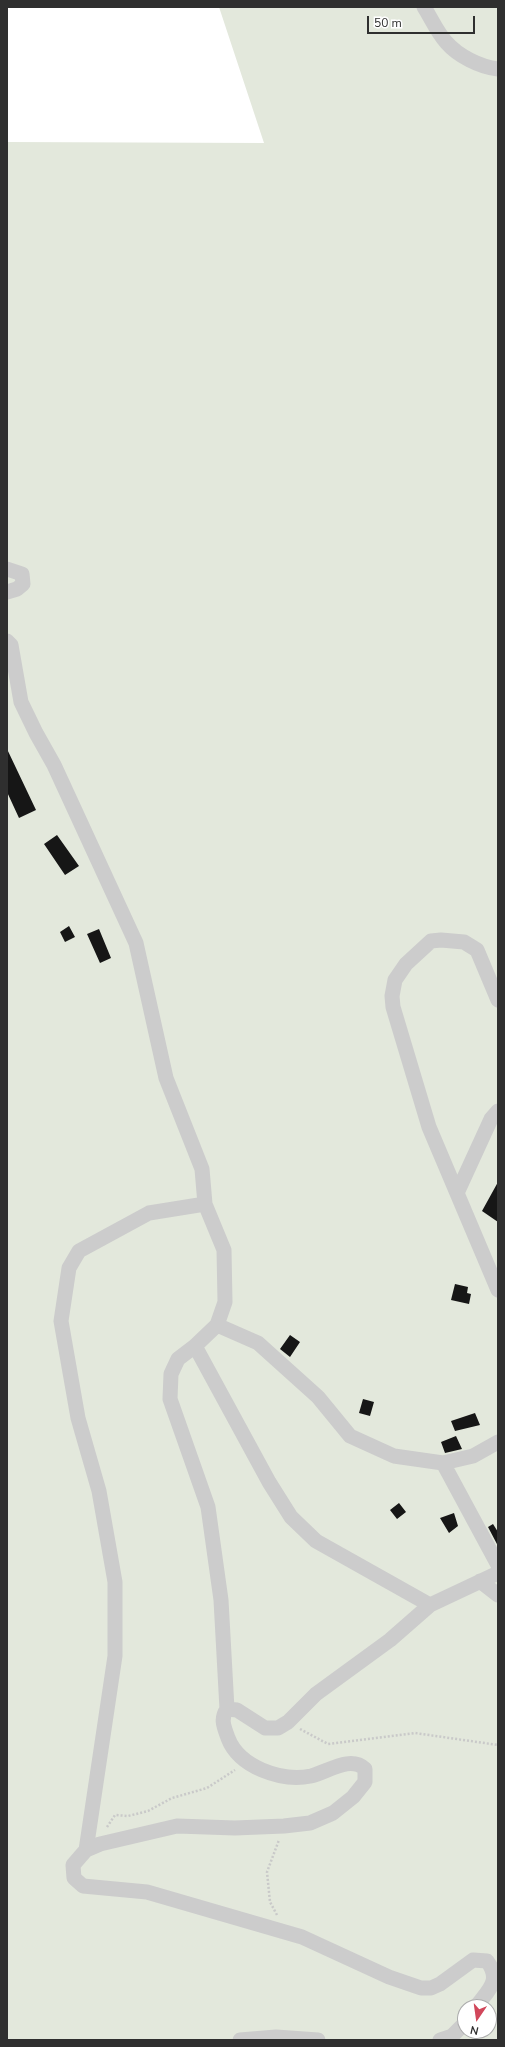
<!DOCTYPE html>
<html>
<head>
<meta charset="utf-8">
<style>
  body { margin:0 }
  #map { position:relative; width:505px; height:2047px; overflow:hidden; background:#fff; font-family:"Nunito Sans",sans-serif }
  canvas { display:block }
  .frame { position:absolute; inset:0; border:8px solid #2f2f2f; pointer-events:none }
  .north { position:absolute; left:457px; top:1999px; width:40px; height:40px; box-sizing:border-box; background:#fff; border:1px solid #acacac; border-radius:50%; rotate:193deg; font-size:11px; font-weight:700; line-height:16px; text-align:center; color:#2f2f2f }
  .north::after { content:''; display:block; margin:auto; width:14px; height:18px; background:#d1475b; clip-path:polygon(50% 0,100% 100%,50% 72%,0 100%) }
  .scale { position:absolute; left:367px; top:16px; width:108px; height:18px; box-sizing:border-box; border:2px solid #2f2f2f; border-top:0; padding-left:5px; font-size:12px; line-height:14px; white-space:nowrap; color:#2f2f2f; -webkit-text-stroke:3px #fff; paint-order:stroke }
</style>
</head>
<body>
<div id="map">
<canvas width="505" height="2047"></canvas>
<div class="frame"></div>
<div class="north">N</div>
<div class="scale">50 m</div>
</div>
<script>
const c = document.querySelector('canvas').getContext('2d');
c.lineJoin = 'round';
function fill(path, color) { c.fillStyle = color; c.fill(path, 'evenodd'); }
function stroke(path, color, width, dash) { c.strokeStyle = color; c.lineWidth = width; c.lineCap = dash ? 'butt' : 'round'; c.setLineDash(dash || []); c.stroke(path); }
const green = new Path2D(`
  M 219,7 L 498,7 L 498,2040 L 7,2040 L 7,142 L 264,143 ZM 465,2007 L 489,2007 L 489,2031 L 465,2031 Z`);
const building = new Path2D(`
  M 7,749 L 36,810 L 19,818 L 7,792 Z
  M 57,835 L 79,866 L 65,875 L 44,844 Z
  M 69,926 L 75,937 L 65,942 L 60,932 Z
  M 99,929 L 111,958 L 100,963 L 87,934 Z
  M 498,1182 L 498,1222 L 482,1211 Z
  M 455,1284 L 468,1287 L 467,1293 L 471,1294 L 469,1304 L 451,1300 Z
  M 290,1335 L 300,1342 L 290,1357 L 280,1349 Z
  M 363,1399 L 374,1402 L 370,1416 L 359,1413 Z
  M 475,1413 L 480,1425 L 455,1431 L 451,1421 Z
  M 456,1436 L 462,1449 L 445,1453 L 441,1442 Z
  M 399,1503 L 406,1512 L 397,1519 L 390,1510 Z
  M 454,1513 L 458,1526 L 449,1533 L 440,1518 Z
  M 493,1524 L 498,1532 L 498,1546 L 488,1527 Z`);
const path = new Path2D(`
  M 300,1729 L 328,1744 L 415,1733 L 498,1745
  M 107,1827 L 115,1815 L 128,1816 L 148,1811 L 172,1798 L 207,1788 L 235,1770
  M 277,1915 L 270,1902 L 267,1872 L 279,1840`);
const street = new Path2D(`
  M 424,7 C 431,18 437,32 446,42 C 458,56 480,67 498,69
  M 7,569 L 22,574 L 23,584 L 17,589 L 7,592
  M 7,641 L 11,645 L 21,702 L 36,733 L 54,765 L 136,943 L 166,1078 L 202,1169 L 205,1204 L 224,1250 L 225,1302 L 217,1325 L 258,1343 L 318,1397 L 350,1436 L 394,1456 L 443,1463 L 473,1456 L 498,1442
  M 498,1000 L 477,950 L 464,942 L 441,940 L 431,941 L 406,964 L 395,980 L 392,996 L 393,1007 L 429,1127 L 498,1290
  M 458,1191 L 491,1119 L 498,1111
  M 217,1325 L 195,1346 L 269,1482 L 291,1517 L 316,1541 L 430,1605
  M 195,1346 L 178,1359 L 171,1374 L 170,1399 L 208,1507 L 221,1600 L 227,1709
  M 443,1463 L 498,1565
  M 480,1581 L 498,1595
  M 86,1850 L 115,1656 L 115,1582 L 99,1491 L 78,1418 L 61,1321 L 69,1268 L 79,1251 L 149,1213 L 205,1204
  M 476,2007 C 488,1990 502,1981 487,1961 L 473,1960 L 440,1984 L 431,1988 L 421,1988 L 389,1977 L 302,1937 L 147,1892 L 83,1886 L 74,1878 L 73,1865 L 86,1850 L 100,1844 L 177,1826 L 235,1828 L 284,1826 L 310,1823 L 333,1813 L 353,1797 L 365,1782 L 365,1769 C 350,1755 328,1772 311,1776 C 281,1782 239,1767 228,1738 C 224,1727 220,1719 227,1709 L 237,1710 L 265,1728 L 278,1728 L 288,1722 L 316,1694 L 390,1640 L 430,1605 L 498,1573
  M 240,2040 L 276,2037 L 318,2040
  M 440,2040 L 452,2036 L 465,2023`);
fill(green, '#e3e8dc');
fill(building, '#161616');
stroke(path, '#c9c9c9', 2.5, [2, 2]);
stroke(street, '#ccc', 15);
</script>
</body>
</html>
